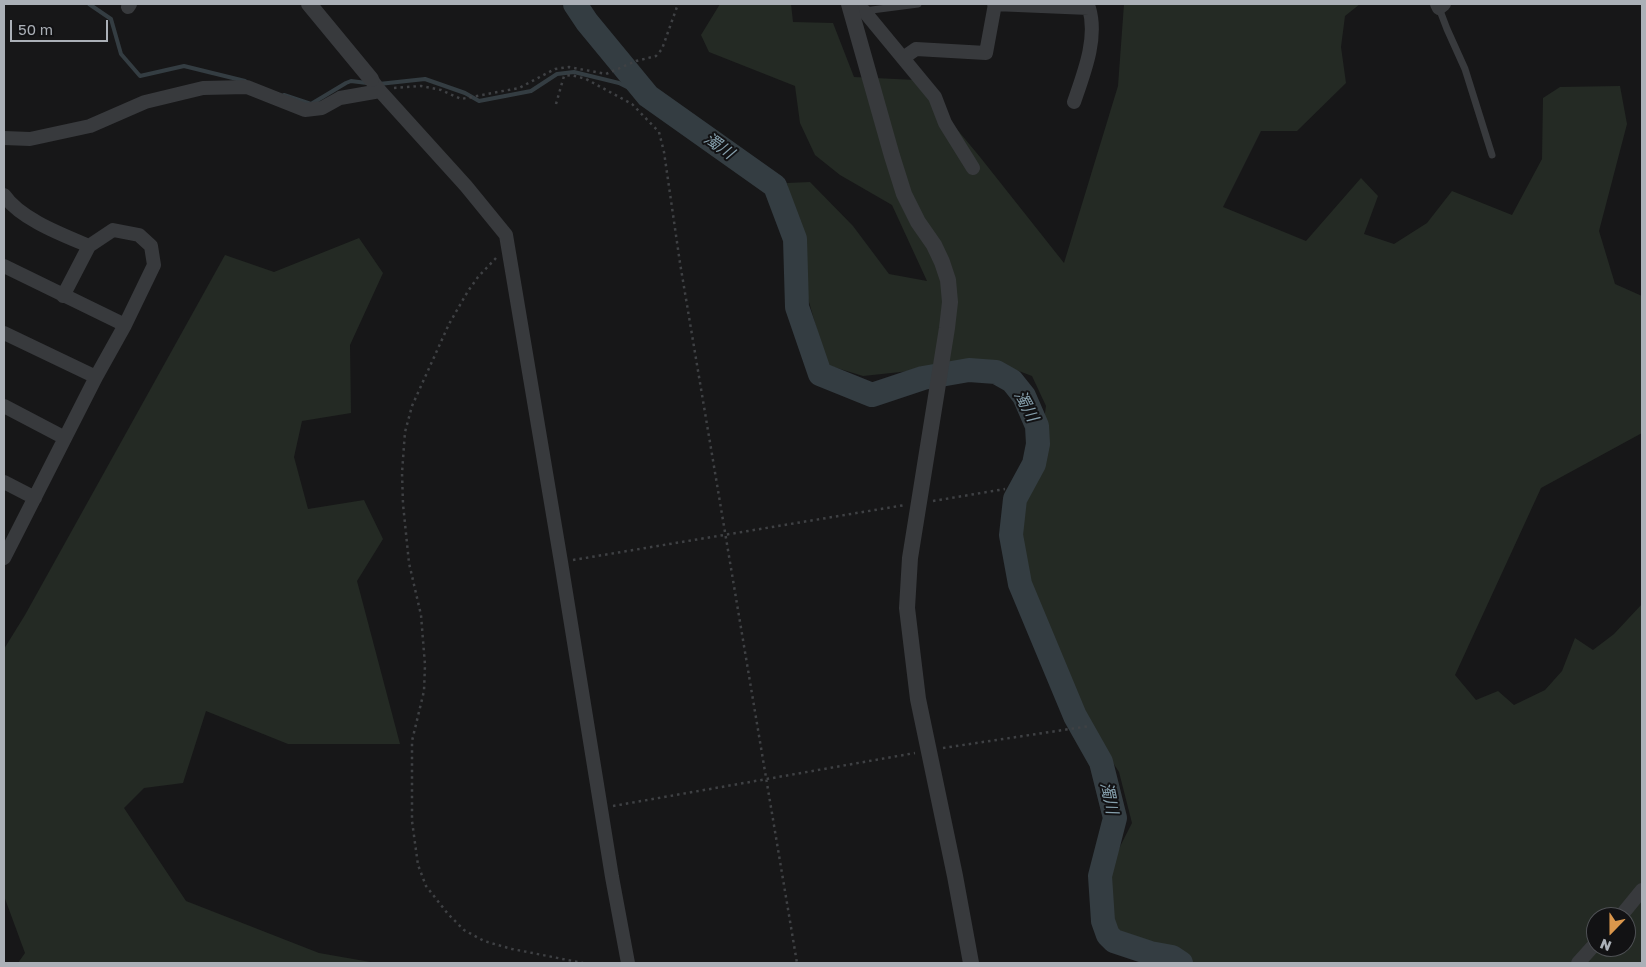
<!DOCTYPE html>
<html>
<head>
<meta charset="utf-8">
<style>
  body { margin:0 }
  #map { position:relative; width:1646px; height:967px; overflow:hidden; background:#171718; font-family:"Golos Text",sans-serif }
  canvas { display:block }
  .frame { position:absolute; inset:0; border:5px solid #abb0b7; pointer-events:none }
  .north { position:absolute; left:1586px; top:907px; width:50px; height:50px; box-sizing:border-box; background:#121214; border:1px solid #4f5155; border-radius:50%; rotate:202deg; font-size:14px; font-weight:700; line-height:20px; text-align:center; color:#abb0b7 }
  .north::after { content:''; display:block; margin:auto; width:18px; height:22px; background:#db974c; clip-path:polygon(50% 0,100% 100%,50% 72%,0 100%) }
  .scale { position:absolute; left:10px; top:20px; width:98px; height:22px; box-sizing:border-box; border:2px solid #abb0b7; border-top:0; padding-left:6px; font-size:15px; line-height:18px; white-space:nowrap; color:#abb0b7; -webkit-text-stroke:4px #121214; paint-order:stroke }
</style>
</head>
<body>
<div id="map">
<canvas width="1646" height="967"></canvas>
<div class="frame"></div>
<div class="north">N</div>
<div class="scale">50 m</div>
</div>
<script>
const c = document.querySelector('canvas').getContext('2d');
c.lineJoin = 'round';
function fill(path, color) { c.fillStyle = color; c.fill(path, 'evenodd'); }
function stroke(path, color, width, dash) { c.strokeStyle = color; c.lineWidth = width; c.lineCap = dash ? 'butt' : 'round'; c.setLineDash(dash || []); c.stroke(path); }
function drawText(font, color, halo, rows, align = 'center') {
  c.font = font + ' "Golos Text","Noto Sans JP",sans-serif'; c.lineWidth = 4; c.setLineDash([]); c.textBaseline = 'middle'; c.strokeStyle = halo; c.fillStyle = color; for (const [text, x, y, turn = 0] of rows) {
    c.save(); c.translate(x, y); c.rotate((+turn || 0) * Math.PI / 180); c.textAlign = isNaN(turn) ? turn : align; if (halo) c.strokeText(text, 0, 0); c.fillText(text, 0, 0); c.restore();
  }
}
const green = new Path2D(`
  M 720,4 L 791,4 L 793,22 L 833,23 L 854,77 L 916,80 L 980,157 L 1064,263 L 1118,86 L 1124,4 L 1360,4 L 1345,16 L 1341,47 L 1346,83 L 1297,131 L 1261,131 L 1223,207 L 1306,241 L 1361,178 L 1378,196 L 1364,234 L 1394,244 L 1427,223 L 1452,191 L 1512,215 L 1542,159 L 1543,98 L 1560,87 L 1620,86 L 1627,124 L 1599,231 L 1615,284 L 1642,296 L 1642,433 L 1541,488 L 1455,675 L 1476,700 L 1498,691 L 1514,705 L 1545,690 L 1562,671 L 1575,638 L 1593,650 L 1614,634 L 1642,604 L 1642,963 L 1192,963 L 1172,948 L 1143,944 L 1119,936 L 1112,931 L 1107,917 L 1105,876 L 1132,823 L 1119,772 L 1081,714 L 1024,584 L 1014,535 L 1018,500 L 1037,468 L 1046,406 L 1032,376 L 995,362 L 863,376 L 827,365 L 807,295 L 787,183 L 810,182 L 853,226 L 889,274 L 927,281 L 892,205 L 840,175 L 815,155 L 800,123 L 795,86 L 709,52 L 701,35 ZM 1596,917 L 1626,917 L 1626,947 L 1596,947 Z
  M 359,238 L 383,273 L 350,345 L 351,413 L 302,421 L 294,457 L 308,509 L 364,500 L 383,539 L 357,581 L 400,744 L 288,744 L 206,711 L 183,783 L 144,788 L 124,808 L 186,901 L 319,953 L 376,963 L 18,963 L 25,953 L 4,896 L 4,649 L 25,615 L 225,255 L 274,272 Z`);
const stream = new Path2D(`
  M 89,4 L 111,19 L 121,54 L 140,76 L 184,66 L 245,81
  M 379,84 L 425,79 L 465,93 L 479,101 L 531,91 L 557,74 L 574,72 L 619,83 L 637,92 L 648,96
  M 284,95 L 311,104 L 346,83 L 351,81 L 367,83`);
const river = new Path2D(`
  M 575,4 L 587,22 L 648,96 L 775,186 L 795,239 L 797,307 L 820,374 L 872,395 L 923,378 L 969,370 L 996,372 L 1012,381 L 1024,396 L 1037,426 L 1038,444 L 1034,464 L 1015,499 L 1011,535 L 1020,584 L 1075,716 L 1101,762 L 1115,818 L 1100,876 L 1103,921 L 1108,935 L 1114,941 L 1150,953 L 1172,957 L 1181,963`);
const path = new Path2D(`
  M 394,88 L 421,86 L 441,90 L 461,99 L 519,88 L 555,69 L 569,67 L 606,74 L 636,61 L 656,56 L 662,49 L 678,4
  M 556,104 L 564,76 L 571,75 L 586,79 L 632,104 L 659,132 L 664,152 L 680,263 L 797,963
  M 496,258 L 478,277 L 468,291 L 449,324 L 412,406 L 405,432 L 402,473 L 403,504 L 409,563 L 421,615 L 425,665 L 424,691 L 412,741 L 412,821 L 418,865 L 426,886 L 448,914 L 464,930 L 484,941 L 512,949 L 583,963
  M 933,501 L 1005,489
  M 573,560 L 905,505
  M 943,748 L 1090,726
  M 613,806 L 915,753`);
const service = new Path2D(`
  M 1439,8 L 1447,29 L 1465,69 L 1492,155
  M 864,11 L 918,4`);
const minor = new Path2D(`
  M 854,4 L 864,11 L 935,97 L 945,123 L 973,168
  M 994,4 L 1089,8 C 1098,38 1084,73 1074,102
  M 1437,4 L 1439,8 L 1444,4
  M 128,7 L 130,4
  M 903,58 L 916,49 L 986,53 L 995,4
  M 371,79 L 380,91 L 466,186 L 506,235 L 561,562 L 612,877 L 628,963
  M 4,138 L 30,139 L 90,126 L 145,102 L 203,88 L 247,87 L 305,110 L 322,108 L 340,98 L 380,91
  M 4,195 C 20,219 63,235 89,246 L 113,230 L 139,235 L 151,246 L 154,265 L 125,325 L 96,377 L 4,558
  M 4,266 L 125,325
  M 63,296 L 89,246
  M 4,333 L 96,377
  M 4,406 L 65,438
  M 4,482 L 35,498
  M 1620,917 L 1642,890
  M 1578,963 L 1596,943`);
const tertiary = new Path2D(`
  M 309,4 L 371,79
  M 849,4 L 892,156 L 904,194 L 918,222 L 934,245 L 942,262 L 948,280 L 950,302 L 947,328 L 910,558 L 907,608 L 918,699 L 955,876 L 971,963`);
const waterNames = [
  ["濁川",719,146,35],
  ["濁川",1026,406,62],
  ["濁川",1109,798,78]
];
fill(green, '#242a24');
stroke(stream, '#343d42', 4);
stroke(river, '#343d42', 24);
stroke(path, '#3f4144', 2.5, [2.5, 4]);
stroke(service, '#383a3d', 7);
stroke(minor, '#383a3d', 14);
stroke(tertiary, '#383a3d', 16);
drawText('italic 16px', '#86a0ad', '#121214', waterNames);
</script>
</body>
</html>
